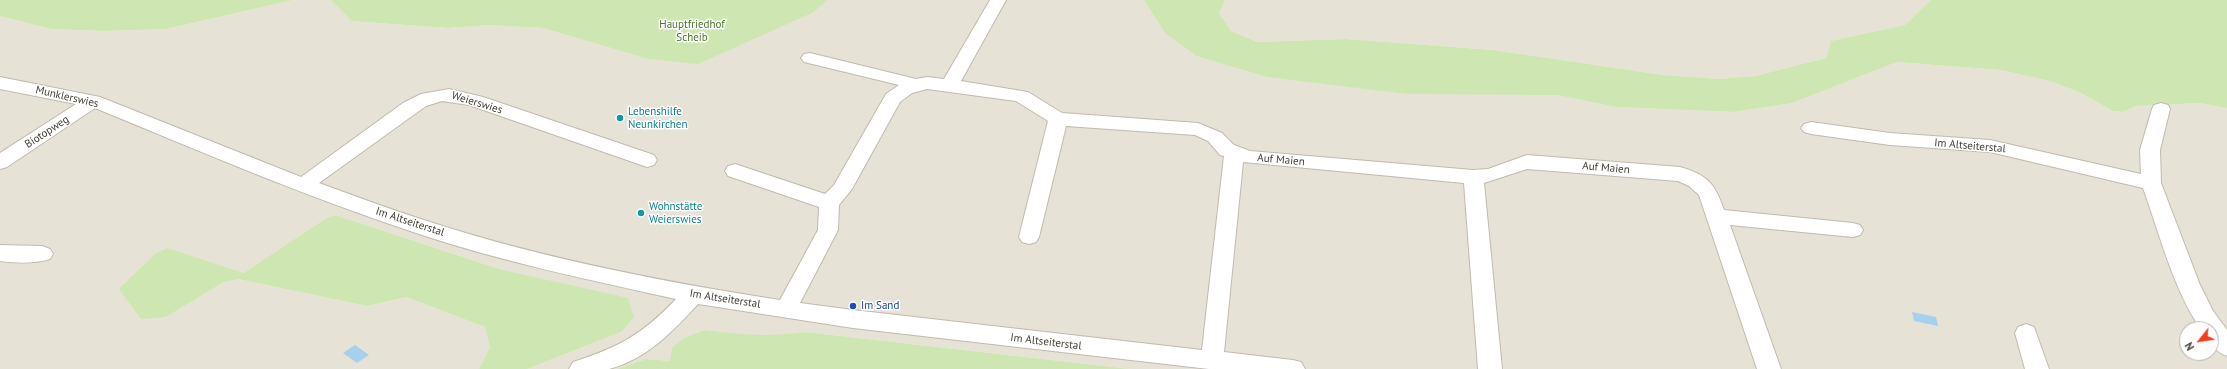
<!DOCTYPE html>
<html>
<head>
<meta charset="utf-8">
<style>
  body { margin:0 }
  #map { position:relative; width:2227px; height:369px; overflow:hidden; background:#f3f0e7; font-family:"PT Sans",sans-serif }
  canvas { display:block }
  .north { position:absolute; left:2179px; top:321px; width:40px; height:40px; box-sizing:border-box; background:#fff; border:1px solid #b5b3af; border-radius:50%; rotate:240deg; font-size:11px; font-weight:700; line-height:16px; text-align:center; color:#464036 }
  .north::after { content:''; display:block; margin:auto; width:14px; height:18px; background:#f43d1d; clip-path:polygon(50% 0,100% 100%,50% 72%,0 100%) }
</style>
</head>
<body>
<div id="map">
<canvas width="2227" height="369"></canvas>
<div class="north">N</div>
</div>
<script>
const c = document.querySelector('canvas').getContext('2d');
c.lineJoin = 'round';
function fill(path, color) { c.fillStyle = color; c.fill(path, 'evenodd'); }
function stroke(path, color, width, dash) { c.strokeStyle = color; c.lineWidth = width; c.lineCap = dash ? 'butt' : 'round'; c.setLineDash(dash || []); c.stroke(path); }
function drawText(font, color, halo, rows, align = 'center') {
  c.font = font + ' "PT Sans",sans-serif'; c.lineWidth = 3; c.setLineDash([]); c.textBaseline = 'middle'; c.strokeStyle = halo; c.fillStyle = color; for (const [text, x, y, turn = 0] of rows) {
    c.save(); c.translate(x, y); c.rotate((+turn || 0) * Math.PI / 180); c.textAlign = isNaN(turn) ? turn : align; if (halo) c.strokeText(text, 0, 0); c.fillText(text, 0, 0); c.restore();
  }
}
const residential = new Path2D(`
  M 293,0 L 331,0 L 352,21 L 448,28 L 490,25 L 543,28 L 648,59 L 814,12 L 827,0 L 1144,0 L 1165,33 L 1557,95 L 1616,107 L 1734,112 L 1792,103 L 1897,62 L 2001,70 L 2050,81 L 2079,92 L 2113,111 L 2123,112 L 2136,106 L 2200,103 L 2227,108 L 2227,369 L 1130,369 L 805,332 L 775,336 L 746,336 L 705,330 L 670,361 L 646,359 L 617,369 L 527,369 L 621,332 L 628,299 L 499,269 L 335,215 L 325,219 L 250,270 L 244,273 L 168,248 L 166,317 L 224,282 L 238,279 L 367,306 L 406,297 L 485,327 L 490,347 L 479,369 L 0,369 L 0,16 L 51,29 L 104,31 L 166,29 ZM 2187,329 L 2211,329 L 2211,353 L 2187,353 Z
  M 1225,0 L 1931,0 L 1905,25 L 1832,41 L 1826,58 L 1755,76 L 1719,79 L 1663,75 L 1493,50 L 1345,39 L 1258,42 L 1231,31 L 1219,13 Z`);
const green = new Path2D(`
  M 0,0 L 293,0 L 166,29 L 104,31 L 51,29 L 0,16 Z
  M 331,0 L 827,0 L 814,12 L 698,64 L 648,59 L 543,28 L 490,25 L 448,28 L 352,21 Z
  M 1144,0 L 1225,0 L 1219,13 L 1231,31 L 1258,42 L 1345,39 L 1493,50 L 1663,75 L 1719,79 L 1755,76 L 1826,58 L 1831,41 L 1905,25 L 1931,0 L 2227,0 L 2227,108 L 2200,103 L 2136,106 L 2123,112 L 2113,111 L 2079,92 L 2050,81 L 2001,70 L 1897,62 L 1792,103 L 1734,112 L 1616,107 L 1557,95 L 1408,94 L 1267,77 L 1197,56 L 1165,33 Z
  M 335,215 L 499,269 L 628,298 L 634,317 L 621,332 L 527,369 L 479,369 L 490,347 L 485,327 L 406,297 L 367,306 L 238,279 L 224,282 L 166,317 L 141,319 L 119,289 L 155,254 L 168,248 L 244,273 L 325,219 Z
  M 705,330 C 741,335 769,337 805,332 L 1130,369 L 617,369 L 646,359 L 670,361 L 672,348 L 684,338 Z`);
const water = new Path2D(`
  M 1912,312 L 1936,317 L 1938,326 L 1914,321 Z
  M 355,345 L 369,355 L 357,363 L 343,353 Z`);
const minor = new Path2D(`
  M 990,0 L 1006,0 L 961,81 L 1028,92 L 1062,113 L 1198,123 L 1222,133 L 1234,145 L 1250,151 L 1473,170 L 1488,169 L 1527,155 L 1680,167 C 1708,175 1715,184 1724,210 L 1853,223 L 1860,225 L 1863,230 L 1860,235 L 1853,237 L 1730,225 L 1781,369 L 1757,369 L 1699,195 L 1689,186 L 1678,181 L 1527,169 L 1484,183 L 1502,369 L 1478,369 L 1464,183 L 1243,162 L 1224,352 L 1293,360 L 1301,362 L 1305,369 L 1209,369 L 853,328 L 698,304 C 673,331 647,359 609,369 C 597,369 582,369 569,369 L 573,362 C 619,347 642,335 676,299 C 590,280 503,262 419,234 C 309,198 202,152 95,108 L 7,167 L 0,169 L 0,153 L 76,104 L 0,89 L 0,77 L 100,97 L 301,177 L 403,103 L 421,94 L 449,89 L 483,97 L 654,155 L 657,160 L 654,165 L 647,167 L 469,105 L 442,101 L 426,106 L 319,183 C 357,197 395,211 433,223 C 546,259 663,282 780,300 L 818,230 L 819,207 L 728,176 L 725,171 L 728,166 L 735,164 L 825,194 L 834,185 L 886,94 L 899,85 L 804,62 L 801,58 L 804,54 L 810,53 L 916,79 L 927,77 L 944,79 ZM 927,89 L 1016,101 L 1048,121 L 1019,237 L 1022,242 L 1029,244 L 1036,242 L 1039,237 L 1066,126 L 1195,135 L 1208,141 L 1220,155 L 1224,156 L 1202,350 L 853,310 L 800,303 L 838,230 L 839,205 L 852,189 L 900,102 L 912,93 Z
  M 2161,103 L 2168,105 L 2170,109 L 2160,150 L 2161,183 L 2200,285 L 2213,311 L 2227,330 L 2227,356 C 2213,351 2211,342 2211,329 L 2201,329 C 2174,292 2159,232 2143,188 L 1990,152 L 1890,145 L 1811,134 L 1804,132 L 1801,128 L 1804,124 L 1811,122 L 1890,133 L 1990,140 L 2141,174 L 2140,150 L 2152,109 L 2154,105 Z
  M 0,245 L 42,246 L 50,249 L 53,254 L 50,259 C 34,264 16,263 0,261 Z
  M 2026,324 L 2034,327 L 2049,369 L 2025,369 L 2015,333 L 2018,327 Z`);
const markers = [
  [620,118,4,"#0f9aa8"],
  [641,213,4,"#0f9aa8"],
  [853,306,4,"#1a4fb4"]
];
const parkNames = [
  ["Hauptfriedhof",692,25],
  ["Scheib",692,38]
];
const streetNames = [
  ["Munklerswies",67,97,13],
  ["Weierswies",477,103,17],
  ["Biotopweg",47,132,-33],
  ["Im Altseiterstal",1970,146,5],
  ["Auf Maien",1281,160,5],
  ["Auf Maien",1606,168,5],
  ["Im Altseiterstal",410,222,18],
  ["Im Altseiterstal",725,299,9],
  ["Im Altseiterstal",1046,342,7]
];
const cultureNames = [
  ["Lebenshilfe",628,112],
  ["Neunkirchen",628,125],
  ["Wohnstätte",649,207],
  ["Weierswies",649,220]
];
const transitNames = [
  ["Im Sand",861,306]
];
fill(residential, '#e7e2d6');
fill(green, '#cee6b1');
fill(water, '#a5d1ee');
stroke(minor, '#c1baad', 2);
fill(minor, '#fff');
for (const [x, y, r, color] of markers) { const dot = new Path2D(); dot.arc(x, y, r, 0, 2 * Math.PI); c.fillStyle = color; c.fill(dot); stroke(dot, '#fff', 1.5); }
drawText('11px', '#48772b', '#fff', parkNames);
drawText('11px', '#464036', '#fff', streetNames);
drawText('11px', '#0d838f', '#fff', cultureNames, 'left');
drawText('11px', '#164399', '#fff', transitNames, 'left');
</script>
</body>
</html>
